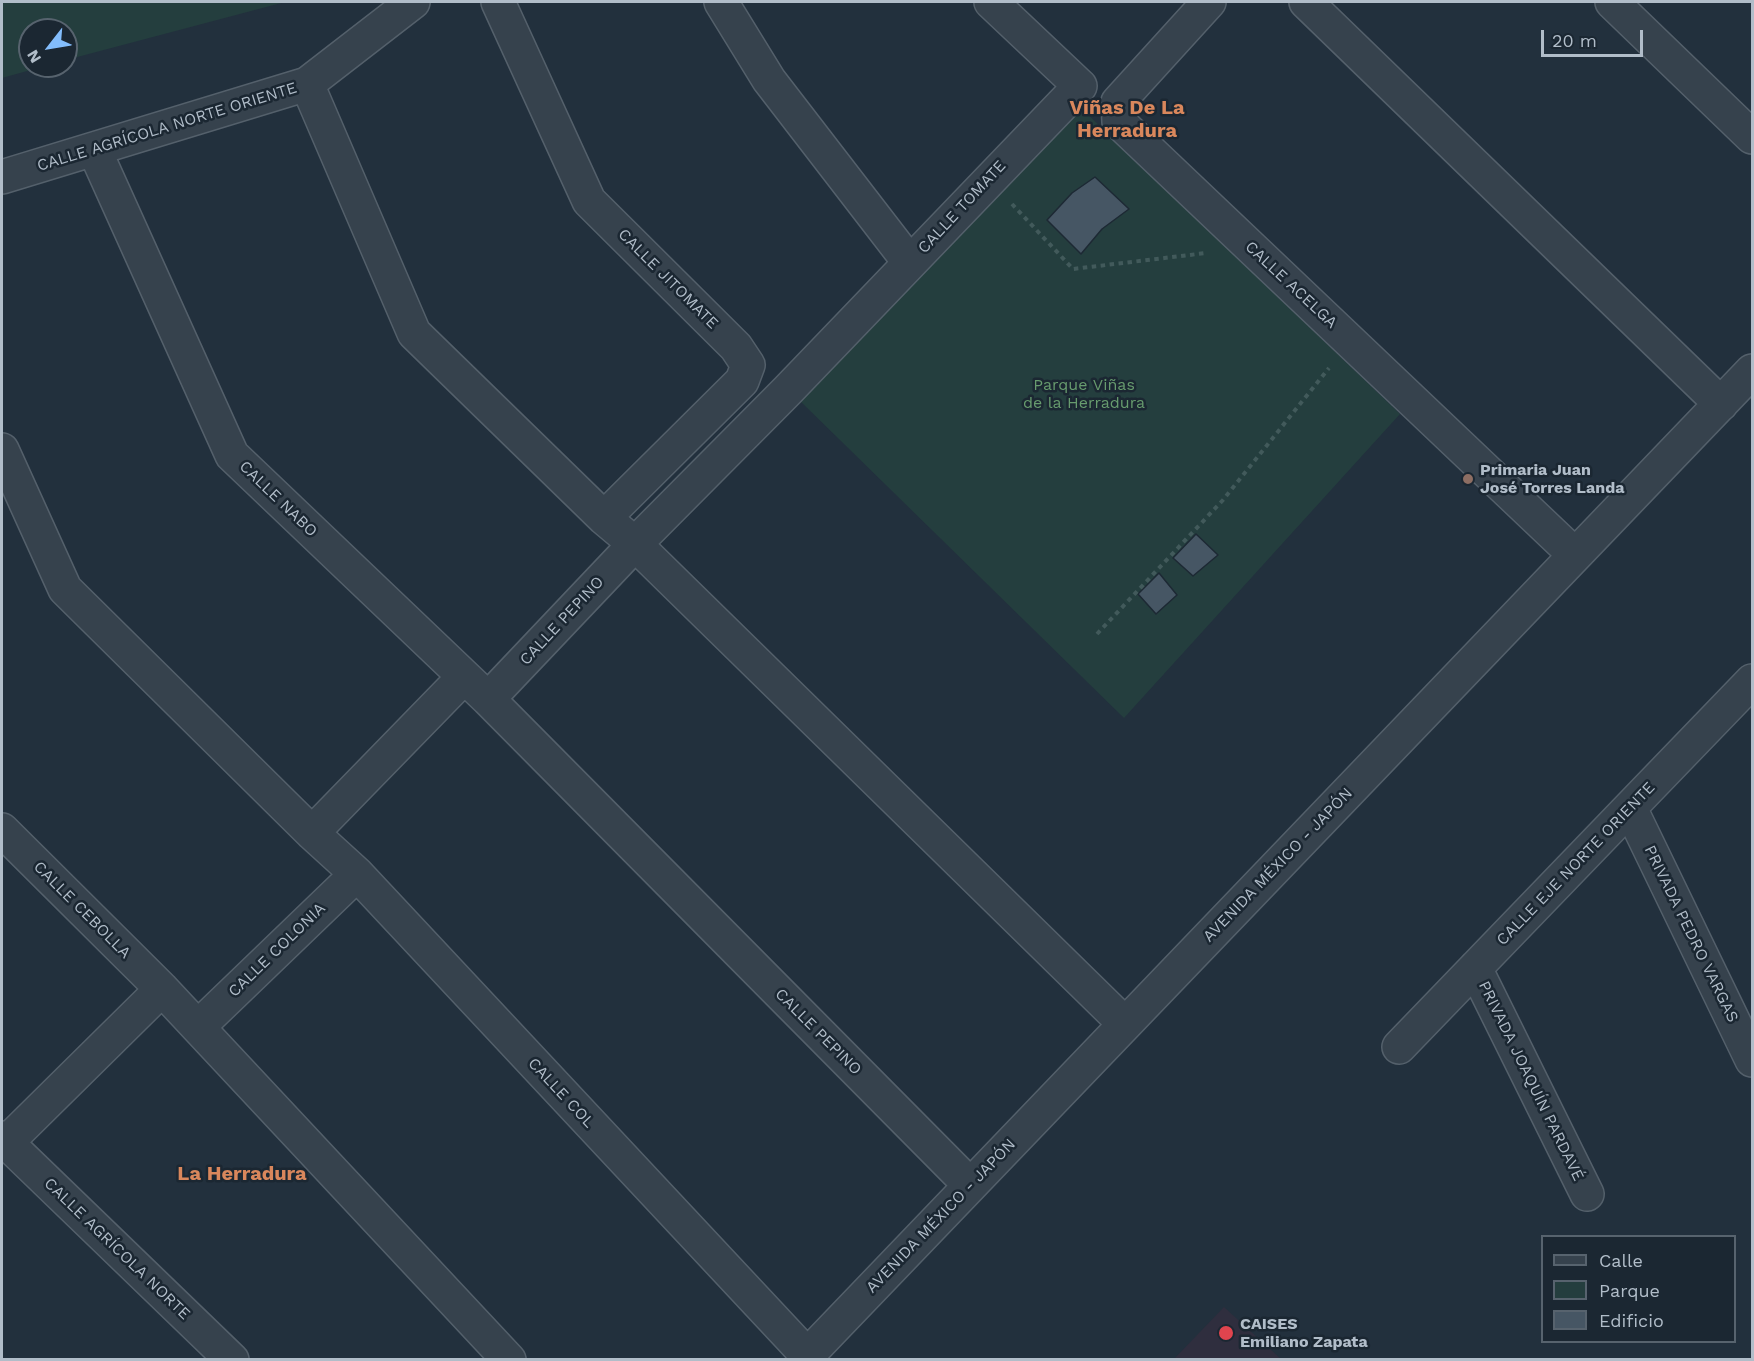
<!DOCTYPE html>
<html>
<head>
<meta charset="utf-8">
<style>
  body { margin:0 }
  #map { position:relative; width:1754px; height:1361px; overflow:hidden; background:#22303d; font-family:"Work Sans",sans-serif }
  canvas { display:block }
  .frame { position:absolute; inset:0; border:3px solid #b1bdc9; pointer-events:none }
  .legend { position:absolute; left:1541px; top:1235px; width:195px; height:108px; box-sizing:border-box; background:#1b2732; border:2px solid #57636e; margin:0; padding:8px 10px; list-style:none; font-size:18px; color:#b1bdc9 }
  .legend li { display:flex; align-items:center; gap:12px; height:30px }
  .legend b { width:30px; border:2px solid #57636e }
  .north { position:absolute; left:18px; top:18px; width:60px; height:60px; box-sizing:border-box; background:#1b2732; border:2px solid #57636e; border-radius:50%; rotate:239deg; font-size:16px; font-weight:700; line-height:24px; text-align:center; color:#b1bdc9 }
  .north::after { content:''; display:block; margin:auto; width:21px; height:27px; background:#83bdfc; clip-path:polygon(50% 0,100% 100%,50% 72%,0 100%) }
  .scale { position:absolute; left:1541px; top:30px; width:102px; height:27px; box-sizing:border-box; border:3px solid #b1bdc9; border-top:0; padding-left:8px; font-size:18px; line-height:21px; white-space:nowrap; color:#b1bdc9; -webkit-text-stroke:4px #1b2732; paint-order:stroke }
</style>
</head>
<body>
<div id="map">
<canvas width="1754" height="1361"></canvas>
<div class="frame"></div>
<ul class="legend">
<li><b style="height:8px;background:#36424d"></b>Calle</li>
<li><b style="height:16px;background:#243e3e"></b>Parque</li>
<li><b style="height:16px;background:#465664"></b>Edificio</li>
</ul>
<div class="north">N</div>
<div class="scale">20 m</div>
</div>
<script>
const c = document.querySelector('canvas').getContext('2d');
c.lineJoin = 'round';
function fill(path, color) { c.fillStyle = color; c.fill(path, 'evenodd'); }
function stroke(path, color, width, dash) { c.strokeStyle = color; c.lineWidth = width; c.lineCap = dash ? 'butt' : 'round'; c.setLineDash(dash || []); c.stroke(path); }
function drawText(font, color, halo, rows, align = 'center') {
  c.font = font + ' "Work Sans",sans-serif'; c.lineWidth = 5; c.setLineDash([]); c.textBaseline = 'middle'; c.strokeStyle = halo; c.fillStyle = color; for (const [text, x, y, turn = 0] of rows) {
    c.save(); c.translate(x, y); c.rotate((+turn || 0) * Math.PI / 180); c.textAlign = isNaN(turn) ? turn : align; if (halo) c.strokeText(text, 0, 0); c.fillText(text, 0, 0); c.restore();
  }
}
const medical = new Path2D(`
  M 1224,1307 L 1281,1359 L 1174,1359 Z`);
const green = new Path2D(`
  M 2,2 L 285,2 L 66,60 L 66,30 L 30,30 L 30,66 L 45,66 L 2,78 Z
  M 1080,107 L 1400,414 L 1124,718 L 796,397 Z`);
const building = new Path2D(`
  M 1095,177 L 1129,209 L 1102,229 L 1081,254 L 1047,220 L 1072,193 Z
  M 1196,534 L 1218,555 L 1193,576 L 1173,558 Z
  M 1159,573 L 1177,595 L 1156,614 L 1138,594 Z`);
const path = new Path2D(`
  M 1012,204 L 1073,269 L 1206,253
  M 1097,634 L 1223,500 L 1329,368`);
const minor = new Path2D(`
  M 498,2 L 589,201 L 736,347 L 748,365 L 742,381 L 604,518
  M 721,2 L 769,80 L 910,263
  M 1209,2 L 1118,102 L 1119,122 L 1575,555
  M 1306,2 L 1721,404
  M 1612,2 L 1752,137
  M 307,84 L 414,333 L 604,518 L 635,544 L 1125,1024
  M 94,149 L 232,455 L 488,699 L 970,1185
  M 2,177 L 307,84 L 413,2
  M 2,450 L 65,589 L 312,833 L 357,874 L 807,1355
  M 488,699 L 635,544 L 788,390 L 1080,86 L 991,2
  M 1630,808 L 1752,1060
  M 2,830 L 162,989 L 509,1360
  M 312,833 L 464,677
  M 1475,968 L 1587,1194
  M 198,1027 L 357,874
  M 1399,1047 L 1752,681
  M 2,1138 L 232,1360
  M 6,1143 L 162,989
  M 803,1360 L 1752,371`);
const markers = [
  [1468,479,6,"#8d6e63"],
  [1226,1333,8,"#e0444e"]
];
const streetNames = [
  ["CALLE AGRÍCOLA NORTE ORIENTE",167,127,-17],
  ["CALLE TOMATE",962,207,-47],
  ["CALLE JITOMATE",668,279,45],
  ["CALLE ACELGA",1291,285,43],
  ["CALLE NABO",278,499,44],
  ["CALLE PEPINO",562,621,-47],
  ["CALLE EJE NORTE ORIENTE",1576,864,-46],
  ["AVENIDA MÉXICO - JAPÓN",1278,865,-46],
  ["CALLE CEBOLLA",82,910,45],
  ["PRIVADA PEDRO VARGAS",1691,934,64],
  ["CALLE COLONIA",277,950,-44],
  ["CALLE PEPINO",818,1032,45],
  ["PRIVADA JOAQUÍN PARDAVÉ",1531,1081,64],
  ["CALLE COL",561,1093,47],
  ["AVENIDA MÉXICO - JAPÓN",941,1216,-46],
  ["CALLE AGRÍCOLA NORTE",117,1249,44]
];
const parkNames = [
  ["Parque Viñas",1084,385],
  ["de la Herradura",1084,403]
];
const poiNames = [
  ["Primaria Juan",1480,470],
  ["José Torres Landa",1480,488],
  ["CAISES",1240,1324],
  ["Emiliano Zapata",1240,1342]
];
const quarterNames = [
  ["Viñas De La",1127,108],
  ["Herradura",1127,131],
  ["La Herradura",242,1174]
];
fill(medical, '#2f2e3e');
fill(green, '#243e3e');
fill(building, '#465664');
stroke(building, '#1d2934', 1.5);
stroke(minor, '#54606b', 36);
stroke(path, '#425a5b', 4, [4.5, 4.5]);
stroke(minor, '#36424d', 33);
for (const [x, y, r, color] of markers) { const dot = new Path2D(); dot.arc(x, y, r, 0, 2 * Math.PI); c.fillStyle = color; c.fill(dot); stroke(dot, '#1b2732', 2); }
drawText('16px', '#b1bdc9', '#1b2732', streetNames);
drawText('16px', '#679b6e', '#1b2732', parkNames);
drawText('bold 16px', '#b1bdc9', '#1b2732', poiNames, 'left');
drawText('bold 20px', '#d9875c', '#1b2732', quarterNames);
</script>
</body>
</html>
